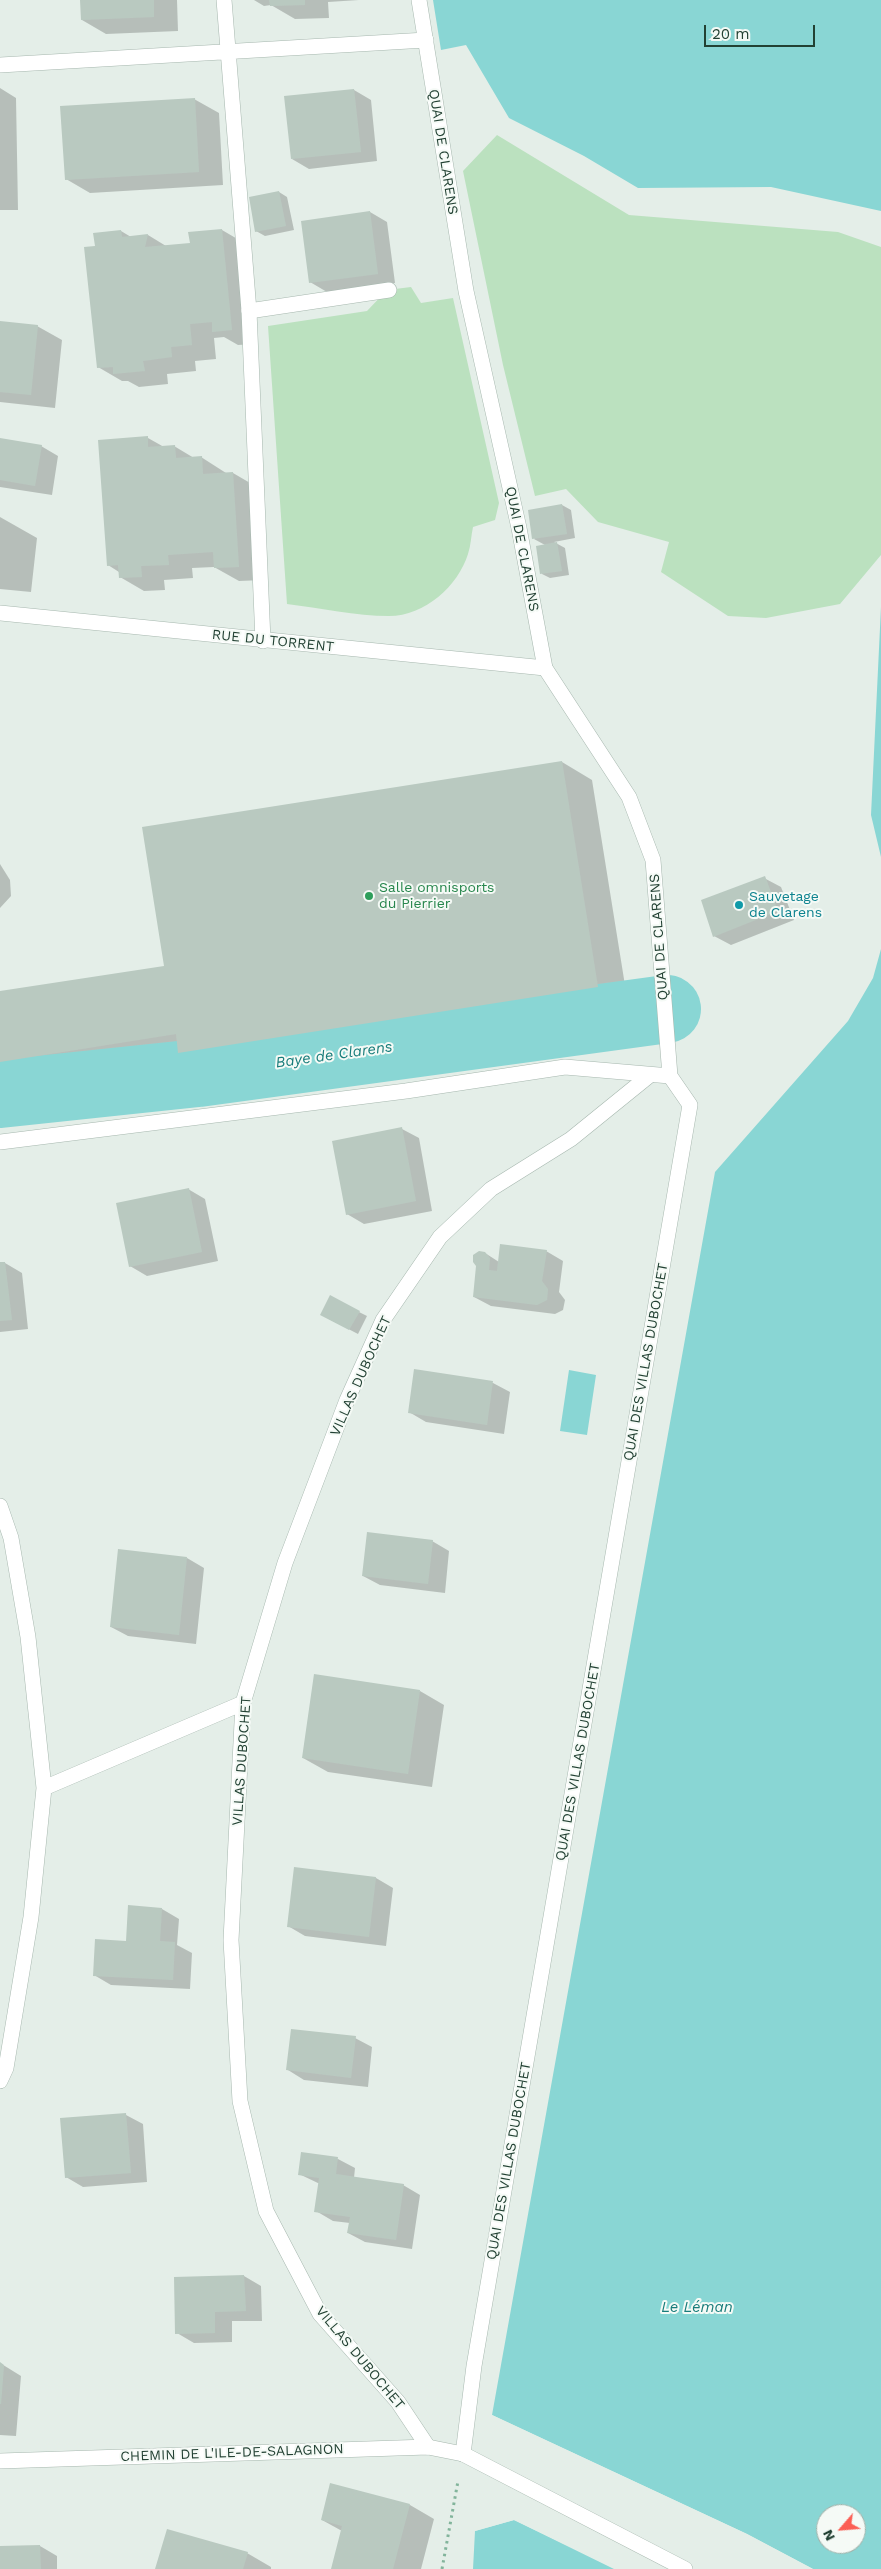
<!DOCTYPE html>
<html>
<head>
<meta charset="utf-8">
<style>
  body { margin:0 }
  #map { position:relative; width:881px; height:2569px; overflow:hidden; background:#e4eee8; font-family:"Work Sans",sans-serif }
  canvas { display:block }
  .north { position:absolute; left:816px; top:2504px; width:50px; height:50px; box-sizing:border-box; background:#f5faf6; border:1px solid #a1b0a8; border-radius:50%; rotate:243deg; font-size:14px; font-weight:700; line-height:20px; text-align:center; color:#224133 }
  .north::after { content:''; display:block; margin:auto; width:18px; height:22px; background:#fb5f55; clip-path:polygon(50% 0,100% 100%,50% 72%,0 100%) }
  .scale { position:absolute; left:704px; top:25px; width:111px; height:22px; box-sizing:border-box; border:2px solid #224133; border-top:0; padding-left:6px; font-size:15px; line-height:18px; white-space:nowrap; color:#224133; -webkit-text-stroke:4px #f5faf6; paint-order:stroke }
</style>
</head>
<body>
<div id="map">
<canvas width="881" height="2569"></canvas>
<div class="north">N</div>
<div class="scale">20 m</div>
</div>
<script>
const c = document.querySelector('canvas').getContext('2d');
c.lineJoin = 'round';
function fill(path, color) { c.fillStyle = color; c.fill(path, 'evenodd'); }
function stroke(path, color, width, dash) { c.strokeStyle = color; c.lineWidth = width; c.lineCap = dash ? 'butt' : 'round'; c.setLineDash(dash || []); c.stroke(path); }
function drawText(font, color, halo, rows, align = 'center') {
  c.font = font + ' "Work Sans",sans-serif'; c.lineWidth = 4; c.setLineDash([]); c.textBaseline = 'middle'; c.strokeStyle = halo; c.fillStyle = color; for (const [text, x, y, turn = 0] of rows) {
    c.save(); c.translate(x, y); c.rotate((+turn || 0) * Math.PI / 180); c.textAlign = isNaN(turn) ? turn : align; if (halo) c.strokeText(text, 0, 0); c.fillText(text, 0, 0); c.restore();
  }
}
const green = new Path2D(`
  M 497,135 L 629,215 L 838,232 L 881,247 L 881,555 L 840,604 L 766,618 L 728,616 L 661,572 L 669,542 L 598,522 L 566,489 L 535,496 L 503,365 L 463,171 Z
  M 411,287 L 421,303 L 453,298 L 499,503 L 495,520 L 473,527 C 471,536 471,545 468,554 C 458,586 425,616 389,616 C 356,616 320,608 287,604 L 268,326 L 367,311 L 387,290 Z`);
const water = new Path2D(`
  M 433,0 L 881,0 L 881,211 L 771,187 L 638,188 L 584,156 L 509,118 L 466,45 L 441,50 Z
  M 881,607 L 881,857 L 871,815 Z
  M 881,949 L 881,2569 L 813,2569 L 747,2534 L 492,2415 L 715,1172 L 848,1021 L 873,978 ZM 826,2514 L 856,2514 L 856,2544 L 826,2544 Z
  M 569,1370 L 596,1375 L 587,1435 L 560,1431 Z
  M 514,2520 L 614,2569 L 473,2569 L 475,2531 Z`);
const pier = new Path2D(`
  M 492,2415 L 747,2534 L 813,2569 L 808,2569 L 746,2536 L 491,2418 Z
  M 514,2517 L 616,2567 L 617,2569 L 514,2520 L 475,2531 L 475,2528 Z`);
const shadow = new Path2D(`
  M 81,0 L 177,0 L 178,31 L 106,34 L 82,20 Z
  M 254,0 L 359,0 L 328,2 L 329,18 L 295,19 L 271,5 L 264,6 Z
  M 0,88 L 16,98 L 18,210 L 0,210 Z
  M 354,90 L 371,100 L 377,161 L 309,169 L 292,159 Z
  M 194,99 L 219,113 L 223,185 L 90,193 L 66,179 Z
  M 279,192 L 287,197 L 294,230 L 265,236 L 256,231 Z
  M 370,212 L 387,222 L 395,283 L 327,292 L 310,282 Z
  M 222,230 L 246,244 L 255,344 L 238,345 L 224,337 L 214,338 L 216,359 L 195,361 L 196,371 L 167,374 L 168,384 L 139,387 L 128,381 L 122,381 L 98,367 L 96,247 L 121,231 L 131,237 L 148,235 L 166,246 L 191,244 Z
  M 0,322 L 37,326 L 62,340 L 55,408 L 0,402 Z
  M 148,438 L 164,447 L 174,446 L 194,458 L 201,457 L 226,473 L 233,473 L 257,487 L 263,580 L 239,581 L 214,567 L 192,568 L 193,578 L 164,580 L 165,590 L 144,591 L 120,577 L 119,572 L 108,565 Z
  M 0,440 L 41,446 L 58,456 L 52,495 L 0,487 Z
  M 562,505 L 571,510 L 575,538 L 554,542 L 565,548 L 569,575 L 550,578 L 542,574 L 545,545 L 534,539 Z
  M 0,517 L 37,538 L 31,592 L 0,589 Z
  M 562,762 L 592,780 L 628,1004 L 210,1070 L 179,1051 L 0,1079 L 0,992 L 164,967 Z
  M 0,864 L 10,880 L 11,896 L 0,908 Z
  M 764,878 L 781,887 L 794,920 L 731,945 L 714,936 Z
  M 402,1129 L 419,1138 L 432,1211 L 364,1224 L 347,1214 Z
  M 188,1189 L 205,1199 L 218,1261 L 147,1276 L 130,1266 Z
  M 546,1251 L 563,1261 L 559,1292 L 565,1300 L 563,1310 L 555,1314 L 491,1306 L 474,1297 L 485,1253 L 499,1262 Z
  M 5,1263 L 22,1273 L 28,1329 L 0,1332 L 0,1264 Z
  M 359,1312 L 367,1316 L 358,1334 L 329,1319 Z
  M 415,1371 L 493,1383 L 510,1392 L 504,1434 L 426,1422 L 409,1412 Z
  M 432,1541 L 449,1551 L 445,1593 L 380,1585 L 363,1576 Z
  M 187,1558 L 204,1568 L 196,1644 L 128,1636 L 111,1627 Z
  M 420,1691 L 444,1705 L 432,1787 L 328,1772 L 303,1758 Z
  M 295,1869 L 376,1878 L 393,1888 L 386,1946 L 305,1936 L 288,1926 Z
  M 162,1909 L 179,1919 L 177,1945 L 192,1953 L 190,1989 L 111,1985 L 94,1975 Z
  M 355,2038 L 372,2047 L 368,2087 L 304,2080 L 288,2070 Z
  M 126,2115 L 143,2124 L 147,2182 L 83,2187 L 66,2177 L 61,2119 Z
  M 338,2159 L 355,2168 L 354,2178 L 403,2185 L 420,2195 L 412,2249 L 365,2242 L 348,2233 L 350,2223 L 333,2221 L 316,2211 L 320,2184 L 299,2174 Z
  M 244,2276 L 261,2286 L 262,2321 L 232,2321 L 232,2342 L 194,2343 L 177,2333 Z
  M 0,2363 L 21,2376 L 16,2436 L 0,2435 Z
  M 410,2505 L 434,2519 L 421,2569 L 332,2569 L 342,2531 L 322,2520 Z
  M 40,2546 L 57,2556 L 57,2569 L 0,2569 L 0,2547 Z
  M 247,2553 L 271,2567 L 271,2569 L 158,2569 Z`);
const river = new Path2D(`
  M 0,1094 L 198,1073 L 667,1009`);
const building = new Path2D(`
  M 80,0 L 154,0 L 154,17 L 81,20 Z
  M 269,0 L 305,0 L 305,5 L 270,6 Z
  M 354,89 L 361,152 L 291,159 L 284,96 Z
  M 195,98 L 199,172 L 65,180 L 60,106 Z
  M 279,191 L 286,226 L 255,232 L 249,197 Z
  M 370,211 L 378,274 L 309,283 L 301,221 Z
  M 222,229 L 232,330 L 212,332 L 212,322 L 190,324 L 192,345 L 171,347 L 172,357 L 143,361 L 145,371 L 113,374 L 113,367 L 97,368 L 84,247 L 95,246 L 93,233 L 121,230 L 122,237 L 148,234 L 145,247 L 190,243 L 188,232 Z
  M 0,321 L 38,325 L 31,395 L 0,392 Z
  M 148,436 L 148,447 L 175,445 L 176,458 L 202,456 L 203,474 L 233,472 L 239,567 L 214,568 L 213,552 L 168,555 L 169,565 L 141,566 L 142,577 L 119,578 L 118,565 L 107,566 L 98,440 Z
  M 0,438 L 42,445 L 35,486 L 0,480 Z
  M 562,504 L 567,534 L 532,539 L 528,510 Z
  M 557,542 L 562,571 L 540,574 L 536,546 Z
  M 562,761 L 598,987 L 178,1053 L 176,1034 L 0,1062 L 0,991 L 164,966 L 142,827 Z
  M 765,876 L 778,911 L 713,937 L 701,900 Z
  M 402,1127 L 416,1201 L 346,1215 L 332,1141 Z
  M 189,1188 L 202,1252 L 129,1267 L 116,1203 Z
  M 500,1244 L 547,1250 L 542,1281 L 548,1289 L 547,1300 L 537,1305 L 473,1297 L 476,1266 L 473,1262 L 473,1255 L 479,1251 L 485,1252 L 490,1258 L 489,1270 L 497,1271 Z
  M 0,1262 L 5,1262 L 12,1320 L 0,1321 Z
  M 330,1295 L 360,1311 L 349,1330 L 320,1315 Z
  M 414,1369 L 493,1381 L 487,1425 L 408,1413 Z
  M 367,1532 L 433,1540 L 428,1584 L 362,1576 Z
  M 118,1549 L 187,1557 L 179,1635 L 110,1627 Z
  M 314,1674 L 420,1690 L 408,1774 L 302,1758 Z
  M 294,1867 L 376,1877 L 369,1937 L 287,1927 Z
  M 128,1905 L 162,1908 L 160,1941 L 175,1942 L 173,1980 L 93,1976 L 95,1939 L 126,1941 Z
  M 291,2029 L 356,2036 L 351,2078 L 286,2070 Z
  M 126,2113 L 131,2173 L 65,2178 L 60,2118 Z
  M 301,2152 L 338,2157 L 336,2174 L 404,2184 L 396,2240 L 347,2233 L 350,2217 L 314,2212 L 319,2178 L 298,2175 Z
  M 244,2275 L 246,2311 L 215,2312 L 215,2333 L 175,2334 L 174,2277 Z
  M 0,2362 L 4,2365 L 1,2404 L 0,2404 Z
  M 330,2483 L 410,2504 L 393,2569 L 331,2569 L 342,2526 L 321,2520 Z
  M 167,2529 L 248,2552 L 243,2569 L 155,2569 Z
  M 40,2545 L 41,2569 L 0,2569 L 0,2546 Z`);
const path = new Path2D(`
  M 442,2569 L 458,2481`);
const service = new Path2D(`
  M 224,0 L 249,311 L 263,641
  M 0,65 L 426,40
  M 0,1506 L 11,1538 L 28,1637 L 44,1788 L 31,1917 L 6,2068 L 0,2081
  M 44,1788 L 243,1703
  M 428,2447 L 398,2402 L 320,2314 L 266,2211 L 240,2101 L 231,1940 L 243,1703 L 285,1563 L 347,1400 L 383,1320 L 440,1237 L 491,1189 L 571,1139 L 650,1075
  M 463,2454 L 685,2569`);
const pedestrian = new Path2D(`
  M 419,0 L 466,291 L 519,528 L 545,668 L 629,797 L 653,860 L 670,1076 L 690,1105 L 474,2366 L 463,2454`);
const minor = new Path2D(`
  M 249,311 L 389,290
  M 0,613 L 545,668
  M 0,1142 L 406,1091 L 565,1067 L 670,1076
  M 0,2461 L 428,2447 L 463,2454`);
const markers = [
  [369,896,5,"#2e9e5b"],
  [739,905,5,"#0f9aa8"]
];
const streetNames = [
  ["QUAI DE CLARENS",443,152,81],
  ["QUAI DE CLARENS",522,549,79],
  ["RUE DU TORRENT",273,641,6],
  ["QUAI DE CLARENS",659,937,-94],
  ["QUAI DES VILLAS DUBOCHET",646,1362,-80],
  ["VILLAS DUBOCHET",361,1376,-66],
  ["VILLAS DUBOCHET",242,1761,-86],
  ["QUAI DES VILLAS DUBOCHET",578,1762,-80],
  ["QUAI DES VILLAS DUBOCHET",509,2161,-80],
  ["VILLAS DUBOCHET",360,2358,50],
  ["CHEMIN DE L'ILE-DE-SALAGNON",232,2453,-2]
];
const leisureNames = [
  ["Salle omnisports",379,888],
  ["du Pierrier",379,904]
];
const cultureNames = [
  ["Sauvetage",749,897],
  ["de Clarens",749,913]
];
const waterNames = [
  ["Baye de Clarens",334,1055,-8],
  ["Le Léman",697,2308]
];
fill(green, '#bbe1bf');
fill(water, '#89d6d4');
fill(pier, '#e4eee8');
fill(shadow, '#0003');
stroke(river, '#89d6d4', 68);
fill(building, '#b9c9c0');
stroke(service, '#a6b7ae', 16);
stroke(pedestrian, '#a6b7ae', 16);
stroke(minor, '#a6b7ae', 16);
stroke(path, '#82b49b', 3, [2.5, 4]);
stroke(service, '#fff', 15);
stroke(pedestrian, '#fff', 15);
stroke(minor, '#fff', 15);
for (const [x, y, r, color] of markers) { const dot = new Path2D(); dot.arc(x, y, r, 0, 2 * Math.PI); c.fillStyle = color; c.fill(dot); stroke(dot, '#f5faf6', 2); }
drawText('14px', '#224133', '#f5faf6', streetNames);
drawText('14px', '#27864d', '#f5faf6', leisureNames, 'left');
drawText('14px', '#0d838f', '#f5faf6', cultureNames, 'left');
drawText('italic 15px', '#177c7a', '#f5faf6', waterNames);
</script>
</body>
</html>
